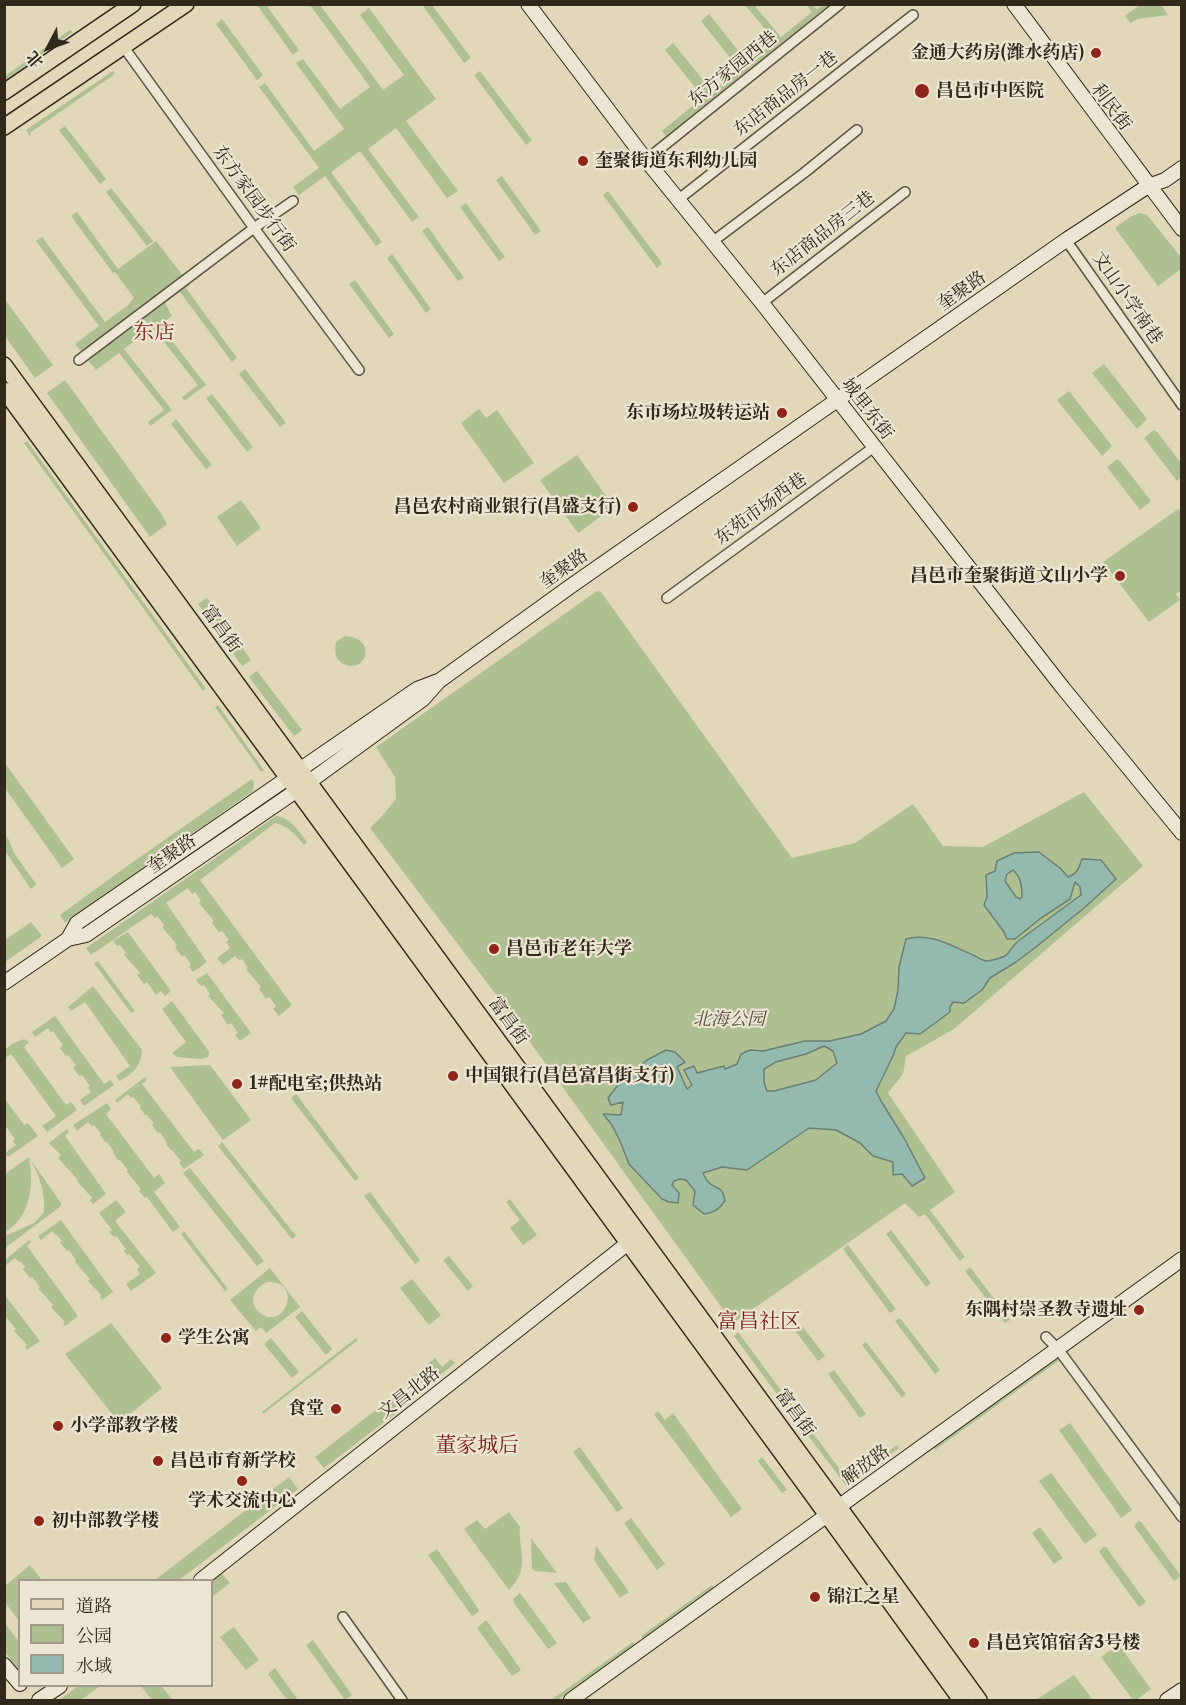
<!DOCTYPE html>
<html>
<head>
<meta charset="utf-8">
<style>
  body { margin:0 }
  #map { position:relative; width:1186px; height:1705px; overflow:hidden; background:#e1d7b9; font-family:"Libre Caslon Text","Noto Serif SC",serif }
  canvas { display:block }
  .frame { position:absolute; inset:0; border:6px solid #31271b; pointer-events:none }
  .legend { position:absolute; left:18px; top:1579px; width:195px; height:108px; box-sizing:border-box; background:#ece5d2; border:2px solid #a19989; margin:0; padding:8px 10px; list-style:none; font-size:18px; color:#31271b }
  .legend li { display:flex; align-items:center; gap:12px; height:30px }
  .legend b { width:30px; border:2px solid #a19989 }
  .north { position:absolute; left:18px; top:18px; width:60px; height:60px; -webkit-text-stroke:4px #ece5d2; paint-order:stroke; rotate:229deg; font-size:16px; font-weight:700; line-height:24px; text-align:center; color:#31271b }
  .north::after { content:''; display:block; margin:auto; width:21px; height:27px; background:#31271b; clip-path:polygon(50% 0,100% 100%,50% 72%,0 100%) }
</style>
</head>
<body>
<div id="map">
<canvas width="1186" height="1705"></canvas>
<div class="frame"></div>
<ul class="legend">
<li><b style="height:8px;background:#e1d7b9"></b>道路</li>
<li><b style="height:16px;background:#aebf92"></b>公园</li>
<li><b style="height:16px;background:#94baaf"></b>水域</li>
</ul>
<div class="north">北</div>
</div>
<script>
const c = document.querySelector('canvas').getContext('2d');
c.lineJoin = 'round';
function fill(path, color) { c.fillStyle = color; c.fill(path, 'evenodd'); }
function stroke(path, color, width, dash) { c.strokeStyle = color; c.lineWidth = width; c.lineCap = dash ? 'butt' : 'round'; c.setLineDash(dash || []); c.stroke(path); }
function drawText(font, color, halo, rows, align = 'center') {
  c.font = font + ' "Libre Caslon Text","Noto Serif SC",serif'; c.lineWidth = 4.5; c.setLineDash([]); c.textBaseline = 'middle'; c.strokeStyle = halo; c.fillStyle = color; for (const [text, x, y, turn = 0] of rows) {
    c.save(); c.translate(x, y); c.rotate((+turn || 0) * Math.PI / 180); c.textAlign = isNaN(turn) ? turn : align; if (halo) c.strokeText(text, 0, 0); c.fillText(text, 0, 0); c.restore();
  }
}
const green = new Path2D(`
  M 1141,4 L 1161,5 L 1168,15 L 1138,19 L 1130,23 L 1125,16 Z
  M 257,5 L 266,5 L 299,50 L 293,55 Z
  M 310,5 L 320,5 L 383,90 L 404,75 L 360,15 L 369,8 L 436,99 L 406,121 L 458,191 L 447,198 L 396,128 L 368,149 L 419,217 L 412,222 L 360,151 L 331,172 L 382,242 L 376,246 L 325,176 L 299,195 L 293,187 L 319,168 L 259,87 L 265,83 L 314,151 L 344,129 L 296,63 L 303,59 L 340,109 L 370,87 Z
  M 425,5 L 432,5 L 471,58 L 464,63 L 423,6 Z
  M 745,5 L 754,5 L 781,37 L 812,12 L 806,5 L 812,5 L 817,9 L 823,5 L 829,5 L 666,136 L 662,131 L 703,97 L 665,50 L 673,43 L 712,91 L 739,69 L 701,21 L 709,14 L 748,63 L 775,41 Z
  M 222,19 L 263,75 L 257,80 L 216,24 Z
  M 70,30 L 73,32 L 5,80 L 5,76 Z
  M 113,71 L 115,74 L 31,132 L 30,136 L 26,130 Z
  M 480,71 L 532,140 L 526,145 L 474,75 Z
  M 65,126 L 106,179 L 100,184 L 59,130 Z
  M 502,176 L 541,231 L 535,235 L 496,180 Z
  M 111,188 L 153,241 L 147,246 L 106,192 Z
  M 608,191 L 662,263 L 657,268 L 603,195 Z
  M 466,203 L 505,257 L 499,261 L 460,207 Z
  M 77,212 L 118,269 L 156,241 L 190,285 L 186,288 L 237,358 L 232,362 L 180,292 L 165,303 L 172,316 L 160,325 L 206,385 L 184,401 L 182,397 L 198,385 L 152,327 L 124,349 L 172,410 L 150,426 L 148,422 L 164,410 L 119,353 L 96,370 L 75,344 L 99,326 L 36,241 L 42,237 L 105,322 L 128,305 L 134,298 L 115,272 L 113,273 L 71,216 Z
  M 1140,213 L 1147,215 L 1181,257 L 1181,269 L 1158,286 L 1115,228 L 1130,217 Z
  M 428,227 L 464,278 L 458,281 L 422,231 Z
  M 392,254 L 431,309 L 426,313 L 387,258 Z
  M 355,280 L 394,334 L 389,338 L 349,284 Z
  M 4,298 L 53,365 L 35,378 L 5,336 Z
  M 1104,364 L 1147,419 L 1137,429 L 1092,373 Z
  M 245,369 L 286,423 L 280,427 L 239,374 Z
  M 65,380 L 160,512 L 167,524 L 150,537 L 47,393 Z
  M 1069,391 L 1112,446 L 1102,456 L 1057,400 Z
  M 212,394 L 253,447 L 247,452 L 206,398 Z
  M 479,409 L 486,418 L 497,410 L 534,463 L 504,483 L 461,423 Z
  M 176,419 L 212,465 L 206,469 L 171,424 Z
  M 1154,430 L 1157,432 L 1181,463 L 1181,477 L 1177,481 L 1144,438 Z
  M 27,441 L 206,689 L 203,691 L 24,443 Z
  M 577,455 L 614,507 L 578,533 L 540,480 Z
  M 1117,459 L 1120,461 L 1151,501 L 1140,510 L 1107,467 Z
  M 241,500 L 261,528 L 237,546 L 217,517 Z
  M 1178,509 L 1182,514 L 1182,590 L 1176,594 L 1180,600 L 1149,622 L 1103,562 Z
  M 597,591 L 601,592 L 792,858 L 855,843 L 913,804 L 943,846 L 983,847 L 1084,792 L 1143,866 L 954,1029 L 906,1056 L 903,1074 L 888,1093 L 955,1192 L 930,1210 L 965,1257 L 960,1261 L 925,1214 L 919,1217 L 905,1203 L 733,1323 L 491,988 L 370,828 L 383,815 L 396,799 L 395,777 L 376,747 Z
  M 207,598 L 251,660 L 242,666 L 198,604 Z
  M 345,636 C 381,639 364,677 342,663 C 334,658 335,650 336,642 Z
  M 257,671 L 302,730 L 294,736 L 249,677 Z
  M 218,705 L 264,770 L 261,772 L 255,763 L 215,707 Z
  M 5,763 L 74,859 L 62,868 L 5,788 Z
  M 252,779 L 254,783 L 253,791 L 65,923 L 60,915 L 130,864 Z
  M 276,816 C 291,818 298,830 307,842 L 304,845 C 296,835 287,825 275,823 L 200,880 L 292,1005 L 279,1016 L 273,1009 L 276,1006 L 269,997 L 266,999 L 259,989 L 261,987 L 246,969 L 248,968 L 242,959 L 239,960 L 235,956 L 223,965 L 217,958 L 230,948 L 226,942 L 229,940 L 222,931 L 219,932 L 212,923 L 214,921 L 199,903 L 201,901 L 195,892 L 192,894 L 188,888 L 166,903 L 207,962 L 193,972 L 189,967 L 191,964 L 184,955 L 182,957 L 175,947 L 177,945 L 162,927 L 164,925 L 157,916 L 155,918 L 151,914 L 91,955 L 86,948 Z
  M 4,833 L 8,838 L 14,853 L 36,884 L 31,889 L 5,851 Z
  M 31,922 L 42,936 L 5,962 L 5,940 Z
  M 128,932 L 171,991 L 165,996 L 161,991 L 156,995 L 147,982 L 144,984 L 137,975 L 140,973 L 124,955 L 126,953 L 120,945 L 117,946 L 113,941 Z
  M 98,961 L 135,1011 L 131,1013 L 94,963 Z
  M 207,973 L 251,1033 L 240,1041 L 235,1035 L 238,1033 L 231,1023 L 228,1025 L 221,1015 L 224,1013 L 208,996 L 210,994 L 204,985 L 201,986 L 196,980 Z
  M 93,986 L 142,1050 C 141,1067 133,1073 120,1081 L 116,1076 L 130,1066 L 85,1002 L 71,1011 L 68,1007 Z
  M 172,1001 L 208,1050 L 209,1053 L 208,1057 L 202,1059 L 177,1057 L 172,1053 L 186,1042 L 162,1009 Z
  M 55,1016 L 104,1084 L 110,1080 L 114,1085 L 84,1106 L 80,1100 L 91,1092 L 88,1088 L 90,1086 L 82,1075 L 79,1076 L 73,1068 L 76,1065 L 68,1055 L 66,1056 L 60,1048 L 63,1045 L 53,1031 L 51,1032 L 48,1028 L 35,1037 L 32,1032 Z
  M 24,1039 L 29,1042 L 24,1047 L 66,1105 L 71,1102 L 77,1110 L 47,1132 L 42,1126 L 56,1116 L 11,1054 L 5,1058 L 5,1050 L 12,1044 Z
  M 210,1065 L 251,1120 L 223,1140 L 170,1067 Z
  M 145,1077 L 147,1080 L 142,1084 L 194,1152 L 199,1149 L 204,1155 L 184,1169 L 179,1163 L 181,1161 L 172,1150 L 171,1150 L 166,1144 L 167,1143 L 160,1132 L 158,1133 L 152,1125 L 154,1124 L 147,1115 L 145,1115 L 140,1108 L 141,1106 L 133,1097 L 131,1098 L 128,1094 L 117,1103 L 115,1100 Z
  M 296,1094 L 359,1178 L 355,1181 L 291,1098 Z
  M 5,1099 L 24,1125 L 28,1123 L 38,1136 L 8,1157 L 5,1153 L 16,1145 L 13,1141 L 15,1139 L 7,1128 L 5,1128 Z
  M 107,1103 L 111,1109 L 106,1114 L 154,1178 L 159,1174 L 165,1183 L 154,1192 L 180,1227 L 173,1232 L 147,1197 L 145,1198 L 139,1191 L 141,1189 L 127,1172 L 128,1170 L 120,1160 L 118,1160 L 113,1153 L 114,1152 L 107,1142 L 106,1143 L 100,1135 L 101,1134 L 94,1125 L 92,1126 L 88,1122 L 77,1131 L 73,1125 Z
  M 67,1129 L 69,1132 L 65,1136 L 106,1194 L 93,1204 L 90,1200 L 92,1198 L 77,1181 L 78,1180 L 58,1158 L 61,1155 L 49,1143 Z
  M 222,1142 L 296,1236 L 292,1239 L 218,1146 Z
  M 29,1157 C 34,1183 31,1218 5,1232 L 5,1174 Z
  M 30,1159 L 61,1203 L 61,1206 L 5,1248 L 5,1236 L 34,1223 L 44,1212 C 45,1192 40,1177 30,1159 Z
  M 190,1168 L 264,1261 L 257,1266 L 183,1173 Z
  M 370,1192 L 420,1260 L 415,1264 L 364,1196 Z
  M 510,1199 L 537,1235 L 523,1245 L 510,1228 L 520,1220 L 506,1202 Z
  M 116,1200 L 126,1212 L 115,1221 L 156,1273 L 131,1291 L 126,1284 L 140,1274 L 137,1269 L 140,1267 L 129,1254 L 127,1255 L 124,1251 L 126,1249 L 116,1236 L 114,1237 L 109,1232 L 112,1230 L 99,1213 Z
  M 61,1220 L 113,1292 L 102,1300 L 100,1297 L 101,1295 L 88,1281 L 90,1279 L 75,1262 L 76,1260 L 69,1250 L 67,1251 L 60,1243 L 62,1241 L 57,1235 L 56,1235 L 52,1231 L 41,1240 L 38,1236 Z
  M 891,1230 L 931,1283 L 926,1287 L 886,1234 Z
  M 184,1231 L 228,1289 L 225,1291 L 181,1234 Z
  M 29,1240 L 31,1242 L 27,1246 L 78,1316 L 65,1326 L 63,1324 L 65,1322 L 51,1307 L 53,1305 L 38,1288 L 40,1287 L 32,1277 L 30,1278 L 23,1269 L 25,1267 L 20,1261 L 19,1262 L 15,1258 L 5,1266 L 5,1260 Z
  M 848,1245 L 896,1309 L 890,1313 L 843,1249 Z
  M 449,1256 L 473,1286 L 468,1291 L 443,1260 Z
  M 970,1267 L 1010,1320 L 1005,1323 L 965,1271 Z
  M 270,1268 L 300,1307 L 266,1333 L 261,1327 L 256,1331 L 230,1300 ZM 267,1282 C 305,1280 284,1334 259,1312 C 247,1302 255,1287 267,1282 Z
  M 412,1279 L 441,1315 L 429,1325 L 400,1288 Z
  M 4,1294 L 40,1341 L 27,1350 L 25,1347 L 27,1345 L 14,1331 L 16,1329 L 5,1316 Z
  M 302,1311 L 332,1349 L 326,1355 L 295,1317 Z
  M 900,1318 L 940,1370 L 935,1374 L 895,1321 Z
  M 111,1323 L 162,1388 L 119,1423 L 65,1354 Z
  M 803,1327 L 825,1356 L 818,1361 L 796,1332 Z
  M 738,1332 L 783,1393 L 779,1397 L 734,1336 Z
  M 271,1338 L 299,1372 L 292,1378 L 264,1344 Z
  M 356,1338 L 358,1340 L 263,1414 L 262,1412 Z
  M 866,1342 L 906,1394 L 902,1398 L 862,1345 Z
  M 1058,1357 L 1061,1359 L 935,1450 L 933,1447 Z
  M 435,1358 L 442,1367 L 451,1359 L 455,1363 L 425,1387 L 415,1375 Z
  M 834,1370 L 866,1414 L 860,1418 L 828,1374 Z
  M 403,1389 L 410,1399 L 398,1408 L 400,1410 L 324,1468 L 315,1457 Z
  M 790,1402 L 844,1475 L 856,1475 L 897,1445 L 899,1448 L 847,1487 L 785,1405 Z
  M 658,1411 L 665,1420 L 673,1413 L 742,1509 L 731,1517 L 654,1414 Z
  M 1070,1423 L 1132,1510 L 1121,1518 L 1059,1430 Z
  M 580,1447 L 623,1508 L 617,1512 L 573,1452 Z
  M 762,1457 L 787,1490 L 782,1493 L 758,1461 Z
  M 1051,1473 L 1097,1535 L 1085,1544 L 1039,1481 Z
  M 289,1477 L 298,1489 L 179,1580 L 155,1580 Z
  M 509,1512 L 520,1527 C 518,1543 527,1563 518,1578 C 516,1582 512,1586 509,1590 L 464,1529 L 477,1520 L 485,1529 Z
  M 631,1518 L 665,1564 L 657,1570 L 624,1523 Z
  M 1138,1521 L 1141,1522 L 1181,1576 L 1174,1581 L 1134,1526 Z
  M 1040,1527 L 1063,1558 L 1054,1564 L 1032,1533 Z
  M 531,1538 L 557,1573 L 535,1571 L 532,1569 Z
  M 596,1546 L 629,1592 L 620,1598 L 594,1560 Z
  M 1103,1547 L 1106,1547 L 1146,1602 L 1139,1607 L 1099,1552 Z
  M 437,1549 L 479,1610 L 479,1612 L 472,1616 L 428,1555 Z
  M 30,1565 L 42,1580 L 20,1580 L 19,1621 L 5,1602 L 5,1586 Z
  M 221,1573 L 230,1583 L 212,1597 L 212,1581 Z
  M 566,1582 L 591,1618 L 583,1623 L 554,1583 Z
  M 712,1585 L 714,1588 L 644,1639 L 641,1636 Z
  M 520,1593 L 557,1643 L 548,1649 L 514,1603 L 513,1599 Z
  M 485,1621 L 487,1621 L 521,1670 L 512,1676 L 477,1628 Z
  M 5,1623 L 19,1642 L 19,1671 L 5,1652 Z
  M 234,1627 L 259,1660 L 246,1670 L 220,1637 Z
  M 313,1640 L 352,1695 L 345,1700 L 306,1645 Z
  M 633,1642 L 635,1645 L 558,1700 L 551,1700 Z
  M 1118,1644 L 1151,1689 L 1136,1700 L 1133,1700 L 1101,1657 Z
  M 275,1668 L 298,1700 L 287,1700 L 268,1674 Z
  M 1074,1675 L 1093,1700 L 1036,1700 Z
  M 78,1686 L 100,1686 L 81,1700 L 63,1700 L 61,1699 Z
  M 141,1686 L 161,1686 L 173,1700 L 152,1700 Z`);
const water = new Path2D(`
  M 1039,852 L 1061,869 L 1068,877 C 1077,874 1079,868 1082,859 L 1101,860 L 1116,879 L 1084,908 L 1036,947 L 1016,962 L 990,978 L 982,990 L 964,1003 L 953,1002 L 950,1007 L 950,1012 L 920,1034 L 906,1033 L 896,1047 L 893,1056 L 876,1091 L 881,1101 L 904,1138 L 925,1178 L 912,1186 L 902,1174 L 893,1175 L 893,1162 L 873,1156 L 860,1143 L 836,1130 L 809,1128 L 747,1170 L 722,1167 L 703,1173 C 703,1174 707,1181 708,1182 C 717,1190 722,1185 725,1201 C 719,1209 714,1213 704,1214 L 693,1205 L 695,1191 L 686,1180 L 680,1179 L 674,1181 L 672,1185 L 679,1193 L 678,1203 L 669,1202 L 662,1199 L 629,1164 L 620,1141 L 612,1125 L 603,1114 L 621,1115 L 623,1102 L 611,1105 L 608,1098 L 628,1072 L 634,1071 L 647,1060 L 666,1050 L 675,1052 L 685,1062 L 677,1067 L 687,1089 L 692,1085 L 684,1070 L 694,1066 L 697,1073 L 724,1066 L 725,1069 L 737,1064 L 741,1054 L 750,1050 L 763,1051 L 805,1041 L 830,1041 L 861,1034 L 886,1021 L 894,1009 L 898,990 L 899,967 L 906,939 C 929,932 952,946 973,955 C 977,957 982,960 986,961 C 991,961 1001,958 1005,956 C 1010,953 1012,946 1017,942 L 1081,895 L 1080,887 L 1075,882 L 1070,899 L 1041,918 L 1015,939 L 1007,939 L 1004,932 L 984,905 L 987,897 L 986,875 L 995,871 L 997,861 L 1014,853 ZM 1013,870 C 1021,877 1022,887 1022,897 L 1020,899 L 1016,897 L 1005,881 L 1007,874 ZM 824,1046 L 833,1051 L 837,1063 L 816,1080 L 774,1091 L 767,1091 L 764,1082 L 764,1069 L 776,1062 L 806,1054 Z`);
const street = new Path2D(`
  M 123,46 L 254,228 L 359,370
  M 646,160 L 840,4
  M 679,199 L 913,15
  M 1066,240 L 1182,405
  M 712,242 L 804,173 L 857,130
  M 762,303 L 905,192
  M 79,360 L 254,228 L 293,201
  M 667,598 L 874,447
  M 1046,1337 L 1058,1349 L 1182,1517
  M 343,1617 L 402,1700`);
const secondary = new Path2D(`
  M 528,4 L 646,160 L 762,303 L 1063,688 L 1182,833
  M 1014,4 L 1182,229
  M 68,939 L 77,923 L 417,689 L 438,681
  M 4,983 L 68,939 L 86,935 L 309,782 L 423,699 L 439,681 L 571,586 L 1066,240 L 1148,186 L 1165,180 L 1182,168
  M 201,1580 L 637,1236
  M 4,1665 L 20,1684
  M 39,1700 L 60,1686
  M 571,1700 L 1182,1259
  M 1167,1700 L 1182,1690`);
const primary = new Path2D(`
  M 4,92 L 133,4
  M 4,127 L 186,4
  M 4,365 L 839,1507 L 979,1700
  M 4,390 L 827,1515 L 961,1700`);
const markers = [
  [1096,53,6,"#8f2418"],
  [922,91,8,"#8f2418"],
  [583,161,6,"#8f2418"],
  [782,413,6,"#8f2418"],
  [633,507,6,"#8f2418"],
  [1120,576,6,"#8f2418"],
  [494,949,6,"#8f2418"],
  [453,1076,6,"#8f2418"],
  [237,1084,6,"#8f2418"],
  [1139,1310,6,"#8f2418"],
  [166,1338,6,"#8f2418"],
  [336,1409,6,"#8f2418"],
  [58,1426,6,"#8f2418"],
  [158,1461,6,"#8f2418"],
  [242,1481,6,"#8f2418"],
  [39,1521,6,"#8f2418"],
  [815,1597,6,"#8f2418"],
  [974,1643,6,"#8f2418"]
];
const poiNames = [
  ["金通大药房(潍水药店)",1084,53,"right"],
  ["昌邑市中医院",936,91],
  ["奎聚街道东利幼儿园",595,161],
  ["东市场垃圾转运站",770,413,"right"],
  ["昌邑农村商业银行(昌盛支行)",621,507,"right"],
  ["昌邑市奎聚街道文山小学",1108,576,"right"],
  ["昌邑市老年大学",506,949],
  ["中国银行(昌邑富昌街支行)",465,1076],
  ["1#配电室;供热站",249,1084],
  ["东隅村崇圣教寺遗址",1127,1310,"right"],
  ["学生公寓",178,1338],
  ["食堂",324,1409,"right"],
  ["小学部教学楼",70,1426],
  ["昌邑市育新学校",170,1461],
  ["学术交流中心",242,1501,"center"],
  ["初中部教学楼",51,1521],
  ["锦江之星",827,1597],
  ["昌邑宾馆宿舍3号楼",986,1643]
];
const streetNames = [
  ["东方家园西巷",733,69,-39],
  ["东店商品房一巷",786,94,-38],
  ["利民街",1111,107,53],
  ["东方家园步行街",254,199,54],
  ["东店商品房三巷",823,234,-38],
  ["奎聚路",962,291,-35],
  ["文山小学南巷",1127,298,55],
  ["城里东街",867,409,52],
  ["东苑市场西巷",761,509,-36],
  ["奎聚路",564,569,-35],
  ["富昌街",221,629,54],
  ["奎聚路",172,854,-34],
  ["富昌街",508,1021,54],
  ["文昌北路",409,1393,-38],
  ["富昌街",795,1413,54],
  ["解放路",866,1465,-36]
];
const parkNames = [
  ["北海公园",729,1020]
];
const quarterNames = [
  ["东店",154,333],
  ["富昌社区",759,1322],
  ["董家城后",477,1446]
];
fill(green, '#aebf92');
fill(water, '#94baaf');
stroke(water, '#6c7f74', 1.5);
stroke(street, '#5d5342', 12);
stroke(secondary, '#31271b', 16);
stroke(primary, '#31271b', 18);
stroke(street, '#ece5d2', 9);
stroke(secondary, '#ece5d2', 14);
stroke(primary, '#e1d7b9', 15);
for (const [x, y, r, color] of markers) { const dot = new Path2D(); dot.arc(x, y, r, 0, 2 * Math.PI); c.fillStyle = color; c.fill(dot); stroke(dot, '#ece5d2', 2); }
drawText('bold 18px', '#31271b', '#ece5d2', poiNames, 'left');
drawText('18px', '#31271b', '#ece5d2', streetNames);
drawText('italic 18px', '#504d39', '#ece5d2', parkNames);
drawText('21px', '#7a1f14', '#ece5d2', quarterNames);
</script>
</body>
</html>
